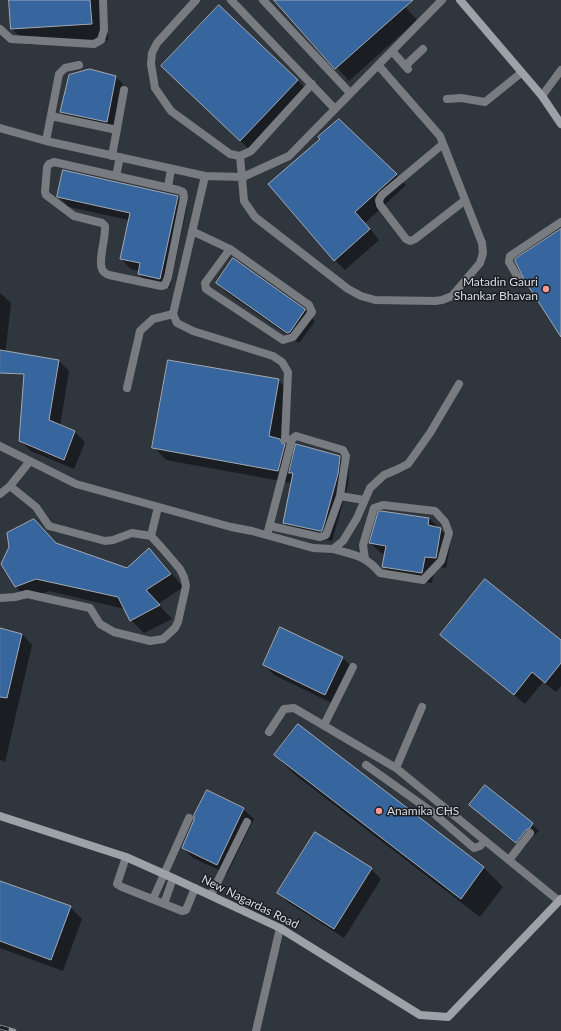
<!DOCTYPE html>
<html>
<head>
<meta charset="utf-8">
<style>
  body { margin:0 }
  canvas { display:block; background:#30363e }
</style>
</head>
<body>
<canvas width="561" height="1031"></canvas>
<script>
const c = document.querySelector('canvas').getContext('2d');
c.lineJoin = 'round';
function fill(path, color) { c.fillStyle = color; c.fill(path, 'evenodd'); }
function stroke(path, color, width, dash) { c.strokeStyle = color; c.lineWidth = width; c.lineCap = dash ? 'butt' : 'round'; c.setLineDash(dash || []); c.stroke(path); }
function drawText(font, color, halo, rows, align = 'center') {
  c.font = font + ' Lato,sans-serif'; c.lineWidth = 3; c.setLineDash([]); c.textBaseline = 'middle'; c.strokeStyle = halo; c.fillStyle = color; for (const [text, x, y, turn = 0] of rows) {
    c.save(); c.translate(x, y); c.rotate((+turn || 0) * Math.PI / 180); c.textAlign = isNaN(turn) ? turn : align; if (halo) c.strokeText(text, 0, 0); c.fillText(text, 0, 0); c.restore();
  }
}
const shadow = new Path2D(`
  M 10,0 L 105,0 L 108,40 L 29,45 L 12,29 Z
  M 276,0 L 399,0 L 417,20 L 349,81 Z
  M 90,70 L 116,77 L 123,84 L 114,129 L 68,119 L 61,112 Z
  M 175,79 L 297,80 L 310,93 L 253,153 Z
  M 339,120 L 406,185 L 365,223 L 379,240 L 345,270 L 335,260 L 321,139 Z
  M 58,196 L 177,197 L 187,207 L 170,288 L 149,284 L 139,274 L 140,271 L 131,269 L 121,259 L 129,220 L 69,207 Z
  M 233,259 L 305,311 L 315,321 L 300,342 L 299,343 L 227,293 L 217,283 Z
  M 0,293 L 11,303 L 5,356 L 0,355 Z
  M 59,361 L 69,371 L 60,426 L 75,432 L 85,442 L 74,469 L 31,451 L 20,441 Z
  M 278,380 L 291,393 L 282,443 L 294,455 L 339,456 L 349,467 L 348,485 L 332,541 L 294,533 L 284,523 L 292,483 L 166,460 L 154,447 ZM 167,449 L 283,470 L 283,472 L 167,451 Z
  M 429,518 L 451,540 L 446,568 L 435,566 L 432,583 L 394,577 L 383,566 L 385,554 L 381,553 L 370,543 Z
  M 34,520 L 58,545 L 127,569 L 149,549 L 162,562 L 183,587 L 158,604 L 172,619 L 144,633 L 131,620 L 125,609 L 49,591 L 28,599 L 15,586 Z
  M 0,629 L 22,634 L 32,645 L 5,762 L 0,760 Z
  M 281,629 L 343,658 L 353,668 L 336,705 L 274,675 L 264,665 Z
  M 442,635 L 561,641 L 561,686 L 556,692 L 543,682 L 525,704 L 452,645 Z
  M 298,725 L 484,868 L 503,887 L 480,917 L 294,774 L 275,755 Z
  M 470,805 L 532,824 L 539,831 L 533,836 L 523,849 Z
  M 243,809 L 254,819 L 227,874 L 193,858 L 183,848 Z
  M 371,869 L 381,879 L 344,938 L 289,903 L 278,893 Z
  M 0,882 L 70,907 L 82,919 L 63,971 L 0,948 Z`);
const building = new Path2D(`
  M 9,0 L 90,0 L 92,24 L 11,29 Z
  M 274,0 L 413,0 L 335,69 Z
  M 219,5 L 298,80 L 240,141 L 161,66 Z
  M 90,69 L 116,76 L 107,122 L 60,112 L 69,75 Z
  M 339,119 L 397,174 L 355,212 L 370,229 L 334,261 L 268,184 L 320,139 L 318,137 Z
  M 63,170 L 178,196 L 160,279 L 138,274 L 140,263 L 120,259 L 130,213 L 57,197 Z
  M 561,229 L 561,337 L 525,281 L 515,261 L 515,259 Z
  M 233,258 L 305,309 L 305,310 L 290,332 L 287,333 L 216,283 Z
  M 0,350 L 59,360 L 49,420 L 75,431 L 64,460 L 19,441 L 24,374 L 0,373 Z
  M 168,360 L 279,379 L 269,436 L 280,439 L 282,443 L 285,444 L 278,471 L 152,448 Z
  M 296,444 L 340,456 L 340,457 L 338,474 L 325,521 L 322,531 L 320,531 L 283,523 L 293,473 L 289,473 Z
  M 381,511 L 429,518 L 428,525 L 441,528 L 436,558 L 425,557 L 422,573 L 382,567 L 386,546 L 369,543 L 378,512 Z
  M 34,519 L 56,543 L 127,568 L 149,548 L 171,574 L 146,590 L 160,605 L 130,621 L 118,597 L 36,579 L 15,587 L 1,564 L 9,547 L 7,533 Z
  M 485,579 L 561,640 L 561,663 L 545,683 L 532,672 L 514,695 L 440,635 Z
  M 280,627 L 343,657 L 325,695 L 263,665 Z
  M 0,628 L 22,634 L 7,698 L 0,697 Z
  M 298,724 L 484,867 L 461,899 L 274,755 Z
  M 485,785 L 533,823 L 530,828 L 526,830 L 516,843 L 469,805 Z
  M 207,790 L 244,808 L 217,865 L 182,848 L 194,820 L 194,815 Z
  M 315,832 L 372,868 L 334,929 L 277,893 Z
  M 0,881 L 71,906 L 51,960 L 0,941 Z`);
const minor = new Path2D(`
  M 196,0 L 157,43 L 152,53 L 151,64 L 155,88 L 171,111 L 230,154 L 240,156 L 251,151 L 312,84
  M 231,0 L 335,109
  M 263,0 L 350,93
  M 0,29 L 11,39 L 94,44 L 101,40 L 104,30 L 103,0
  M 392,51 L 408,69
  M 405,66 L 423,49
  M 542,96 L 561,70
  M 447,99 L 461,98 L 485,102 L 521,73
  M 51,116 L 117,130
  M 0,128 L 46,141 L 205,176 L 243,177 L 289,156 L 442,0
  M 46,141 L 59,74 L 65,68 L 79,65
  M 443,144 L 382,195 L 379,200 L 380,205 L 406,239 L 410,241 L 415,239 L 464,201
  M 112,156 L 124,90
  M 240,156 L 244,201 L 255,217 L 348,289 L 361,296 L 375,300 L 435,301 L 442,300 L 452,296 L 480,263 L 483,253 L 482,243 L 440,136 L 378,65
  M 54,162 L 178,190 L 183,192 L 184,197 L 168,277 L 165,285 L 161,286 L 109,275 C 106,274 103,272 102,269 C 98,260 106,238 105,226 L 102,223 L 74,216 L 46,195 L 45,192 L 47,167 L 49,164 Z
  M 116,176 L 120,157
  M 205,176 L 173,314 L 177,323 L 193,331 L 273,356 L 282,362 L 288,372 L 285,439
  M 168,187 L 171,169
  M 192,231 L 230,249 L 309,305 L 312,312 L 293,337 L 283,340 L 206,289 L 205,283 L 230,249
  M 520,281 L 509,262 L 510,256 L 561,222
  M 127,388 L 140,331 L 153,319 L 173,314
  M 0,446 L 76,484 L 231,527 L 252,531 L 313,548 L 333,549 L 343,541 L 357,518 L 370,488 L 384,475 L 396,470 L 408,464 L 430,433 L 459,384
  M 0,494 L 10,486 L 30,461
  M 270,526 L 320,537 L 326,535 L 340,496
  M 267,535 L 292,439 L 296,436 L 343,450 L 346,456 L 340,496 L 364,500
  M 151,536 L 158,507
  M 333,549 C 354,555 365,555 380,573 L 423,580 L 441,561 L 449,533 L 445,522 L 435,511 L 383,505 L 374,508 L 363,545 L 365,559
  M 0,598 L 15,597 L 27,594 L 90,608 L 100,624 L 114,632 L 150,641 L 163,639 L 175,628 L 178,622 L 186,586 L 184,577 L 180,569 L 162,548 L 151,536 L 132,533 L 113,540 L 105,541 L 49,526 L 36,507 L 10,486
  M 324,725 L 353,667
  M 269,732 L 284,709 L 294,708 L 396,768 L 559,901
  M 366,765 L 432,812 L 474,848 L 480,846 L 485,841
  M 396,768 L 422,707
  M 126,857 L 117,884 L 122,887 L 182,911 L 186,910 L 195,888
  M 509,860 L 530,833
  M 211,895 L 247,822
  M 153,899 L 189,818
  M 164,904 L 173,878
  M 256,1031 L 280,928`);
const secondary = new Path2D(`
  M 460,0 L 542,96 L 561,124
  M 0,816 L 126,857 L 173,878 L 280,928 L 420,1015 L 448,1017 L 561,899`);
const rail = new Path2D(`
  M 0,1027 L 14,1031`);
const markers = [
  [546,289,4,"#f59c91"],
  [379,811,4,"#f59c91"]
];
const poiNames = [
  ["Matadin Gauri",538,282],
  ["Shankar Bhavan",538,296],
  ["Anamika CHS",387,811,"left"]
];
const streetNames = [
  ["New Nagardas Road",250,902,26]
];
fill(shadow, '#0007');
fill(building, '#37659d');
stroke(building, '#a2a9b2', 1);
stroke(minor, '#787b7f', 8);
stroke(secondary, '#9da2a8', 8);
stroke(rail, '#92979d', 4.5);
stroke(rail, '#1b1d21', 3, [9]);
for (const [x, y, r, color] of markers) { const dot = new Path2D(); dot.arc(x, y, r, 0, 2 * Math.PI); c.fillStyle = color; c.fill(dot); stroke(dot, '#1b1d21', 1.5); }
drawText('12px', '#d8dce1', '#1b1d21', poiNames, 'right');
drawText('12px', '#d8dce1', '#1b1d21', streetNames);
</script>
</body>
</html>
